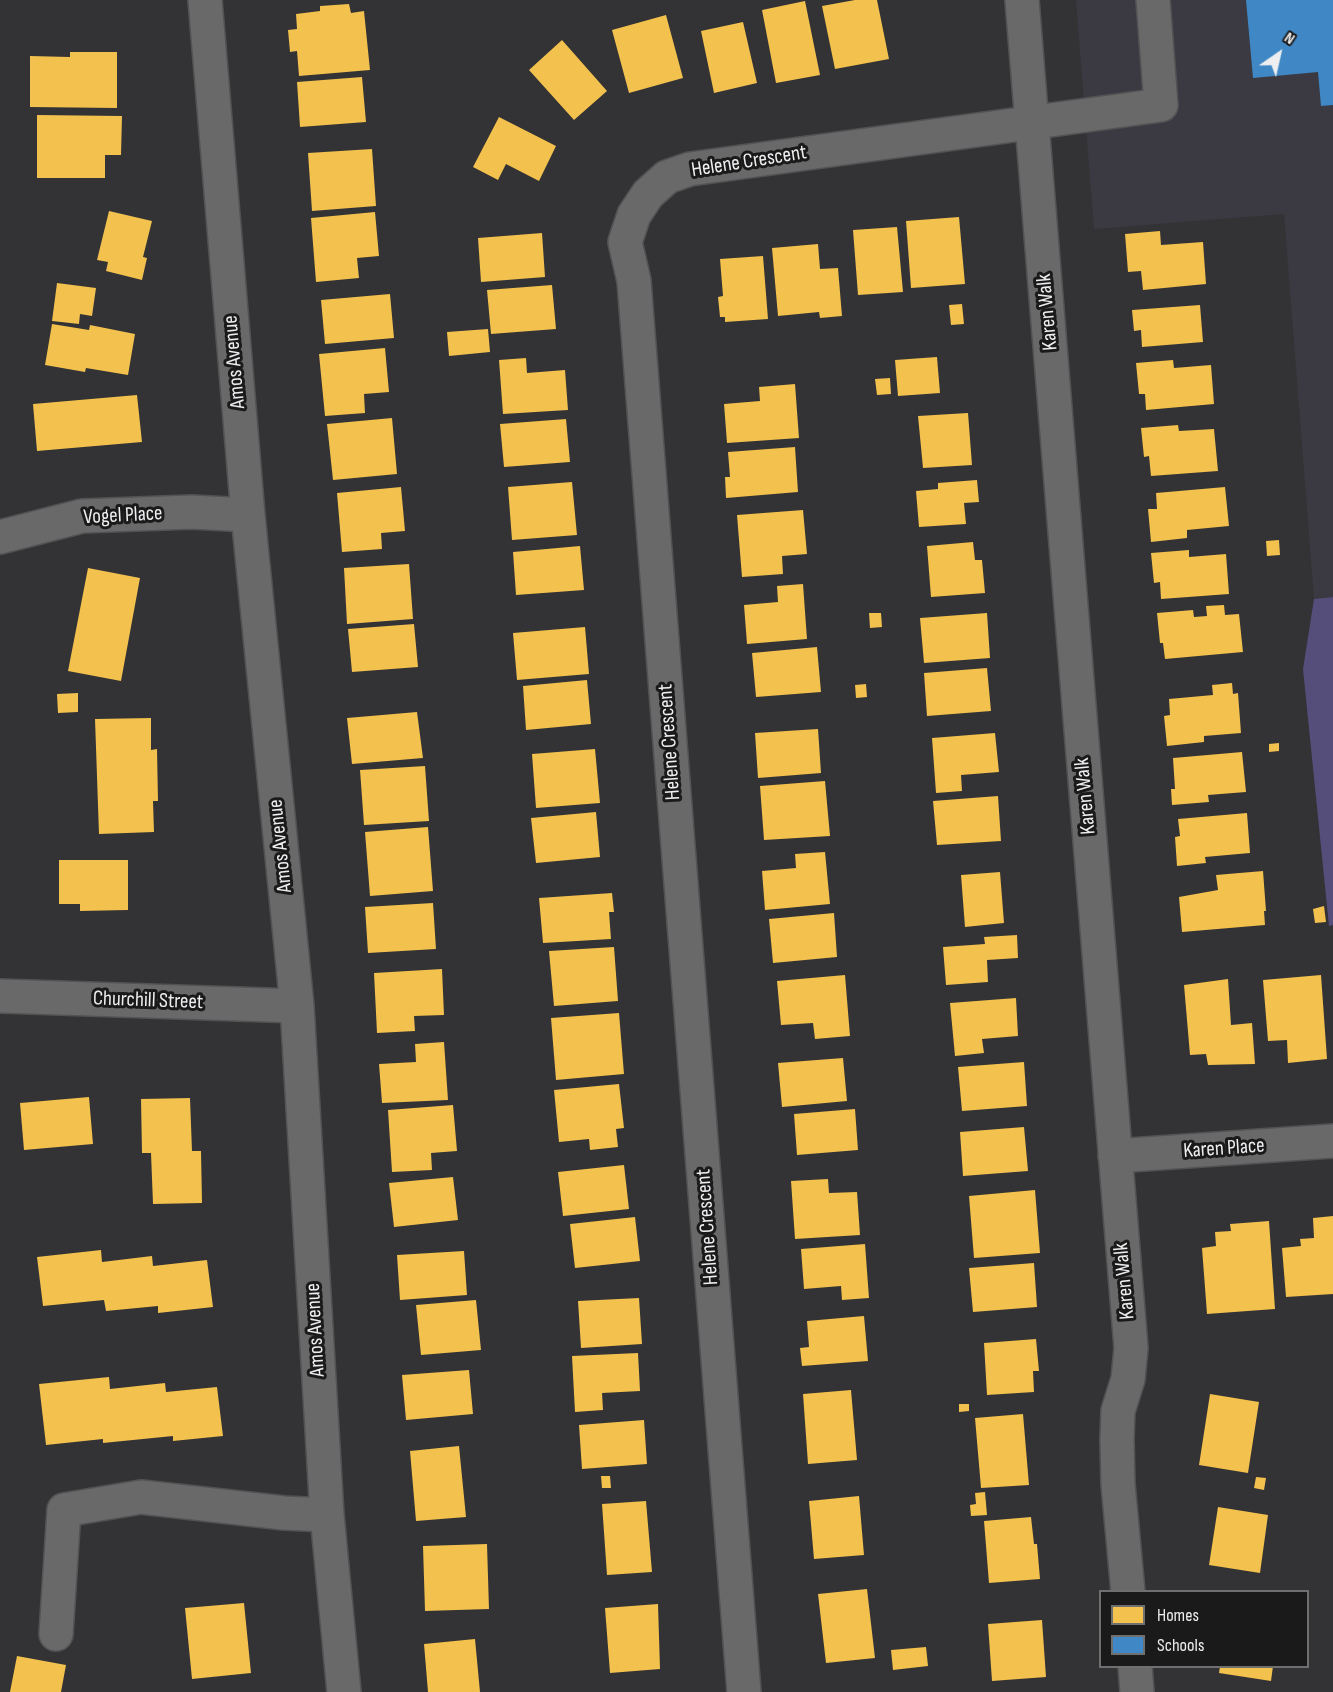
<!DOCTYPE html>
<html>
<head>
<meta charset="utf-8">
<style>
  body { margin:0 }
  #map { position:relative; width:1333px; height:1692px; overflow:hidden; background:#333234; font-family:"Sofia Sans Condensed",sans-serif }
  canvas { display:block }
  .legend { position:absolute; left:1099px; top:1590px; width:210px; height:78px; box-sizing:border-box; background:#1a1a1b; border:2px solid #6f6f70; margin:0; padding:8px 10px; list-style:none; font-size:18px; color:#eeeef0 }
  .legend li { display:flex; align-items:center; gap:12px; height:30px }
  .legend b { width:30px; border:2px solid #6f6f70 }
  .north { position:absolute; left:1249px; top:24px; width:60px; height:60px; -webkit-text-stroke:4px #1a1a1b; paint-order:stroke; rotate:34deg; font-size:16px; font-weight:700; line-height:24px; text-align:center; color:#eeeef0 }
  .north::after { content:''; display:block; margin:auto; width:21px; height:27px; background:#eeeef0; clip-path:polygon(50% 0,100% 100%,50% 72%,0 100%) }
</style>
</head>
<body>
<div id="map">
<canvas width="1333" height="1692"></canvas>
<ul class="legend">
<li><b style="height:16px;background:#f2c14e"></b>Homes</li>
<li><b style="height:16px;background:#3f88c5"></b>Schools</li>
</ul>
<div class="north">N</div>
</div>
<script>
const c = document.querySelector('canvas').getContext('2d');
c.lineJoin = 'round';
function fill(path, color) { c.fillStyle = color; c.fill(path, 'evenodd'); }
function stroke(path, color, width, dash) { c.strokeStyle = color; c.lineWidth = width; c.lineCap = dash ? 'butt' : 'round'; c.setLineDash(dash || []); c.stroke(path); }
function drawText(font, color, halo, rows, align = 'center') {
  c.font = font + ' "Sofia Sans Condensed",sans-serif'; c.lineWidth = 6; c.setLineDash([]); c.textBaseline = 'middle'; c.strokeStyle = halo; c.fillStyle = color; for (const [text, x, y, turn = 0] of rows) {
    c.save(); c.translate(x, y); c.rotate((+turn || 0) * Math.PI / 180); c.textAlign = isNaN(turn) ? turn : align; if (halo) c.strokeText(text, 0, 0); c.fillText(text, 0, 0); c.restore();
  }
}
const built = new Path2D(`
  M 1076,0 L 1333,0 L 1333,597 L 1314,599 L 1284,214 L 1094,229 Z`);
const green = new Path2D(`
  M 1333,597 L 1333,925 L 1329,926 L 1303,669 L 1314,599 Z`);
const homes = new Path2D(`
  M 855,0 L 877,0 L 889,59 L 835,69 L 822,6 Z
  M 805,1 L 820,75 L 776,83 L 762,10 Z
  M 349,4 L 351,13 L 364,11 L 370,70 L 299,76 L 297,51 L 290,52 L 288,30 L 297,29 L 296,14 L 320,11 L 320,6 Z
  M 666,15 L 683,78 L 629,93 L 612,30 Z
  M 743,22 L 757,83 L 714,93 L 701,31 Z
  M 562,40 L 607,91 L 574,120 L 529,70 Z
  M 70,52 L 117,52 L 117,108 L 30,107 L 30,56 L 70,57 Z
  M 362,77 L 366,122 L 300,127 L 297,82 Z
  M 37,115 L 122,116 L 121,155 L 105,155 L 105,178 L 37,178 Z
  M 499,117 L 556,146 L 539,181 L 506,164 L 498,180 L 473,167 Z
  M 372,149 L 376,206 L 312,211 L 308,153 Z
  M 109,211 L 152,221 L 143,257 L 147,258 L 142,280 L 106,271 L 108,262 L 97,260 Z
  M 375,212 L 379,256 L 357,258 L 359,278 L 316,282 L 311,218 Z
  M 959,217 L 965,284 L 911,288 L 906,221 Z
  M 897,227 L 903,292 L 858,295 L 853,230 Z
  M 1160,231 L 1161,245 L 1203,242 L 1206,284 L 1143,290 L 1141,271 L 1128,272 L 1125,234 Z
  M 542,233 L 545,277 L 481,282 L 478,238 Z
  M 818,244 L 820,269 L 838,268 L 842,316 L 820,318 L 819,312 L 778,316 L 772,248 Z
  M 763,256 L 768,319 L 725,322 L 725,317 L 720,317 L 718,297 L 723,296 L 720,259 Z
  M 57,283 L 96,288 L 92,316 L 80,314 L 79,324 L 52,321 Z
  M 552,285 L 556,329 L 491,334 L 487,290 Z
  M 390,294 L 394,338 L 325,344 L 321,300 Z
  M 962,304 L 964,324 L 951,325 L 949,305 Z
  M 1200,305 L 1203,342 L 1142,347 L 1141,330 L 1134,331 L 1132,310 Z
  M 52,324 L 89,330 L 90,325 L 135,334 L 128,375 L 86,368 L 85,372 L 45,365 Z
  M 488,329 L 490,352 L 449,356 L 447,332 Z
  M 385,348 L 389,392 L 364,394 L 365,413 L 325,416 L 319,354 Z
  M 937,357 L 940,393 L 898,396 L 895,360 Z
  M 526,358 L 527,373 L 565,370 L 568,410 L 503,414 L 499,360 Z
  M 1173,360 L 1174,368 L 1211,365 L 1214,404 L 1146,410 L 1145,394 L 1139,394 L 1136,363 Z
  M 890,378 L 891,394 L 877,395 L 875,379 Z
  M 795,384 L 799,438 L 727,443 L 724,404 L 760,401 L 759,387 Z
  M 137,395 L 142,442 L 37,451 L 33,404 Z
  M 968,413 L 972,465 L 923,468 L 918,416 Z
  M 392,418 L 397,474 L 333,480 L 327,424 Z
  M 566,419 L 570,462 L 504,467 L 500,424 Z
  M 1178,425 L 1179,431 L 1214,429 L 1218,471 L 1151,476 L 1149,456 L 1144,457 L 1141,428 Z
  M 795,447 L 798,492 L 726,498 L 725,477 L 730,477 L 728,452 Z
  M 977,480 L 979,502 L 964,503 L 966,524 L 919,527 L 916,491 L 938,489 L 938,483 Z
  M 572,482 L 577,535 L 512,540 L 508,487 Z
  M 401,487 L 405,531 L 381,533 L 382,549 L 342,552 L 337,493 Z
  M 1225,487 L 1229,526 L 1187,530 L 1187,538 L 1151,542 L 1148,509 L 1157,509 L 1156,493 Z
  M 803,510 L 807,554 L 782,556 L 783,574 L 742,577 L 737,515 Z
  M 1279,540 L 1280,555 L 1267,556 L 1266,541 Z
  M 973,542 L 975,560 L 982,560 L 985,593 L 931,597 L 927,546 Z
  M 580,546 L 584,590 L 516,595 L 513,552 Z
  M 1189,550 L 1189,557 L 1226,554 L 1229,594 L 1161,599 L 1160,582 L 1154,583 L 1151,553 Z
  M 409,564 L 413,619 L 347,624 L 344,568 Z
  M 88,568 L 140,578 L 121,681 L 68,671 Z
  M 803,584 L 807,639 L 747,644 L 744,605 L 778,602 L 777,586 Z
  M 1224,605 L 1225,615 L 1239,614 L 1243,652 L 1165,659 L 1163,643 L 1160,643 L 1157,613 L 1193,610 L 1194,617 L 1207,616 L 1206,606 Z
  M 869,613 L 881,613 L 882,627 L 870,628 Z
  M 987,613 L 990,658 L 924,663 L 920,618 Z
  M 414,624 L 418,667 L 352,672 L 348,629 Z
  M 585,627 L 589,674 L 517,680 L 513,633 Z
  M 817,647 L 821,692 L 756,697 L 752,653 Z
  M 987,668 L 991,711 L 927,716 L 924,673 Z
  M 587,680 L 591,724 L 526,730 L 523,686 Z
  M 1232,683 L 1233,694 L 1238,693 L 1241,733 L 1204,736 L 1204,742 L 1167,746 L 1164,716 L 1170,715 L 1169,699 L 1213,695 L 1212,685 Z
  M 866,684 L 867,697 L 856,698 L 855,685 Z
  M 78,693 L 78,712 L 58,713 L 57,694 Z
  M 417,712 L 423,758 L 352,764 L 347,718 Z
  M 151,718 L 151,750 L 157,749 L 158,801 L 153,801 L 154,832 L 99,834 L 95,719 Z
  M 818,729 L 821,773 L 758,778 L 755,733 Z
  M 995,733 L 999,772 L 961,775 L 962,791 L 936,793 L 932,738 Z
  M 1279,743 L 1279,751 L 1269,752 L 1269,744 Z
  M 595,749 L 600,803 L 536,808 L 532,754 Z
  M 1242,752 L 1246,792 L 1208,795 L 1209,802 L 1172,805 L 1171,789 L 1175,789 L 1173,758 Z
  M 425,766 L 429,821 L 364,825 L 360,770 Z
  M 825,781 L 830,836 L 764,840 L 760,786 Z
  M 998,796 L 1001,841 L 937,845 L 933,801 Z
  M 596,812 L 600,857 L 536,863 L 531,818 Z
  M 1247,813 L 1250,853 L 1205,857 L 1206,863 L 1177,866 L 1175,837 L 1180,836 L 1178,819 Z
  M 428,827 L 433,891 L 370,896 L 365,832 Z
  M 825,852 L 830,904 L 765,910 L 762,871 L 796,868 L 795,854 Z
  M 59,860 L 128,860 L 128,910 L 80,911 L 80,904 L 59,904 Z
  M 1263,871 L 1266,911 L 1264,911 L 1265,925 L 1182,932 L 1179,897 L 1218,890 L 1216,875 Z
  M 1000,872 L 1004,923 L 965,927 L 961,875 Z
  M 612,893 L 614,912 L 609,912 L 611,939 L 543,943 L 539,898 Z
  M 433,903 L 436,949 L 368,953 L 365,907 Z
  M 1324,906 L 1326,922 L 1315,923 L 1313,909 Z
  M 834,913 L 837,957 L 773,963 L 769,919 Z
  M 1017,935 L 1018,958 L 987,960 L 988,982 L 946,985 L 943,947 L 985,944 L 984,937 Z
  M 614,947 L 618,1001 L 554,1006 L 549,951 Z
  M 442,969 L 444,1015 L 414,1016 L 415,1031 L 377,1033 L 374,973 Z
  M 845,975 L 850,1036 L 815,1039 L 813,1023 L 781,1025 L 777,981 Z
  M 1321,975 L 1327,1059 L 1288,1063 L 1287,1040 L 1268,1041 L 1263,980 Z
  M 1228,979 L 1231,1025 L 1252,1023 L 1255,1064 L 1208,1065 L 1206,1054 L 1190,1055 L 1184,985 Z
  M 1016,998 L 1018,1036 L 982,1039 L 984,1053 L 955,1056 L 950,1003 Z
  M 619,1013 L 624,1074 L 556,1080 L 551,1018 Z
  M 444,1042 L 448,1100 L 382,1103 L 379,1064 L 416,1062 L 415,1044 Z
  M 843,1058 L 847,1101 L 782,1107 L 778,1063 Z
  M 1024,1062 L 1027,1106 L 962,1111 L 958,1067 Z
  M 619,1084 L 624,1128 L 616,1129 L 618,1147 L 590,1150 L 589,1139 L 559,1142 L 554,1090 Z
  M 89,1097 L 93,1144 L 24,1150 L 20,1103 Z
  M 190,1098 L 192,1151 L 201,1151 L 202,1203 L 153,1204 L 151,1153 L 142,1153 L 141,1099 Z
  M 453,1105 L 457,1151 L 431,1153 L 432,1170 L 392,1172 L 388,1110 Z
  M 855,1109 L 858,1150 L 797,1155 L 794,1114 Z
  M 1024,1127 L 1028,1171 L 963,1176 L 960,1132 Z
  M 624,1165 L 629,1209 L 563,1216 L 558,1172 Z
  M 453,1177 L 458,1220 L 394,1227 L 389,1183 Z
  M 828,1179 L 829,1193 L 857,1192 L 860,1235 L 795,1239 L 791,1181 Z
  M 1035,1190 L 1040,1253 L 974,1258 L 969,1196 Z
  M 1333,1216 L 1333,1294 L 1286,1297 L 1282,1248 L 1301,1246 L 1300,1239 L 1314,1238 L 1313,1218 Z
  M 635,1217 L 640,1261 L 575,1268 L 570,1224 Z
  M 1269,1221 L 1275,1309 L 1207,1314 L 1202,1248 L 1216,1246 L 1215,1232 L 1231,1231 L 1230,1224 Z
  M 865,1244 L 869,1298 L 842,1300 L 841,1286 L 804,1289 L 801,1249 Z
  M 101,1250 L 102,1262 L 152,1256 L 153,1266 L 207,1260 L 213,1307 L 158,1313 L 158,1306 L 106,1311 L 104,1300 L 43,1306 L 37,1257 Z
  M 464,1251 L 467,1295 L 400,1300 L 397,1255 Z
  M 1034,1263 L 1037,1307 L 973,1312 L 969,1268 Z
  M 639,1298 L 642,1344 L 581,1348 L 578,1301 Z
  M 476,1300 L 481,1350 L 421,1355 L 416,1305 Z
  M 864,1316 L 868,1361 L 802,1366 L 800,1348 L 809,1347 L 807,1321 Z
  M 1036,1339 L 1039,1371 L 1033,1371 L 1034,1392 L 987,1395 L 984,1343 Z
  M 638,1353 L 640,1391 L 602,1393 L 603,1410 L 575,1412 L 572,1356 Z
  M 469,1370 L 473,1414 L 406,1420 L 402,1375 Z
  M 109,1377 L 110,1389 L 165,1383 L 166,1392 L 217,1387 L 223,1436 L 173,1441 L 173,1436 L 103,1443 L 103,1439 L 46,1445 L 39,1384 Z
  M 851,1390 L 857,1460 L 808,1464 L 803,1394 Z
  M 1210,1394 L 1259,1402 L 1248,1473 L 1199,1465 Z
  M 959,1404 L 969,1404 L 969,1411 L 959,1412 Z
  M 1023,1414 L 1029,1485 L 981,1488 L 975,1418 Z
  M 644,1420 L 647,1464 L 582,1469 L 579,1425 Z
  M 459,1446 L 466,1517 L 416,1521 L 410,1451 Z
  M 601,1476 L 610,1476 L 611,1488 L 602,1488 Z
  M 1256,1477 L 1266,1478 L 1264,1490 L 1254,1488 Z
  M 985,1492 L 987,1515 L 971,1516 L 970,1505 L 976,1504 L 975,1493 Z
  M 859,1496 L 864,1555 L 814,1559 L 809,1501 Z
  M 646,1501 L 652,1572 L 607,1575 L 602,1504 Z
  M 1218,1507 L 1268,1515 L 1260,1573 L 1209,1565 Z
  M 1031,1517 L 1034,1544 L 1037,1544 L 1040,1579 L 989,1583 L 984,1521 Z
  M 487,1544 L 489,1609 L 425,1611 L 423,1546 Z
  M 867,1589 L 875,1658 L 826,1663 L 818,1594 Z
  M 244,1603 L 251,1673 L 192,1679 L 185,1608 Z
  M 658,1604 L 660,1669 L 610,1673 L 605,1608 Z
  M 1042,1620 L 1046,1677 L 992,1681 L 988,1624 Z
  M 475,1639 L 480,1692 L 428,1692 L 424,1644 Z
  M 926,1647 L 928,1666 L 893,1670 L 891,1650 Z
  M 17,1656 L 66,1665 L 61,1692 L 10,1692 Z
  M 1220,1666 L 1273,1666 L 1271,1681 L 1219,1673 Z`);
const schools = new Path2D(`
  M 1246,0 L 1333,0 L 1333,105 L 1321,106 L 1318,72 L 1253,78 Z`);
const minor = new Path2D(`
  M 205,0 L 248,515 L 297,1006 L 327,1515 L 344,1692
  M 1022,0 L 1131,1348 L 1128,1379 L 1118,1411 L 1117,1439 L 1118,1484 L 1128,1592
  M 0,537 L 82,516 L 192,512 L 248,515
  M 0,996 L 297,1006
  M 1115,1156 L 1333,1141
  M 56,1634 L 64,1510 L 141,1497 L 284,1513 L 327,1515
  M 1135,1666 L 1137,1692
  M 744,1692 L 634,281 L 625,242 L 634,215 L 648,194 L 667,177 L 690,169 L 1161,105 L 1153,0`);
const streetNames = [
  ["Helene Crescent",749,162,-9],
  ["Karen Walk",1048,312,-95],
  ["Amos Avenue",235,362,-95],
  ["Vogel Place",123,516,-3],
  ["Helene Crescent",670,742,-94],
  ["Karen Walk",1086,796,-95],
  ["Amos Avenue",281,846,-96],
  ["Churchill Street",148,1001,2],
  ["Karen Place",1224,1149,-4],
  ["Helene Crescent",708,1227,-94],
  ["Karen Walk",1125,1281,-95],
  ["Amos Avenue",316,1330,-93]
];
fill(built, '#3b3a42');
fill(green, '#564e7a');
fill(homes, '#f2c14e');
fill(schools, '#3f88c5');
stroke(minor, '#525153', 36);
stroke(minor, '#69696a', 33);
drawText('21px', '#eeeef0', '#1a1a1b', streetNames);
</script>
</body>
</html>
